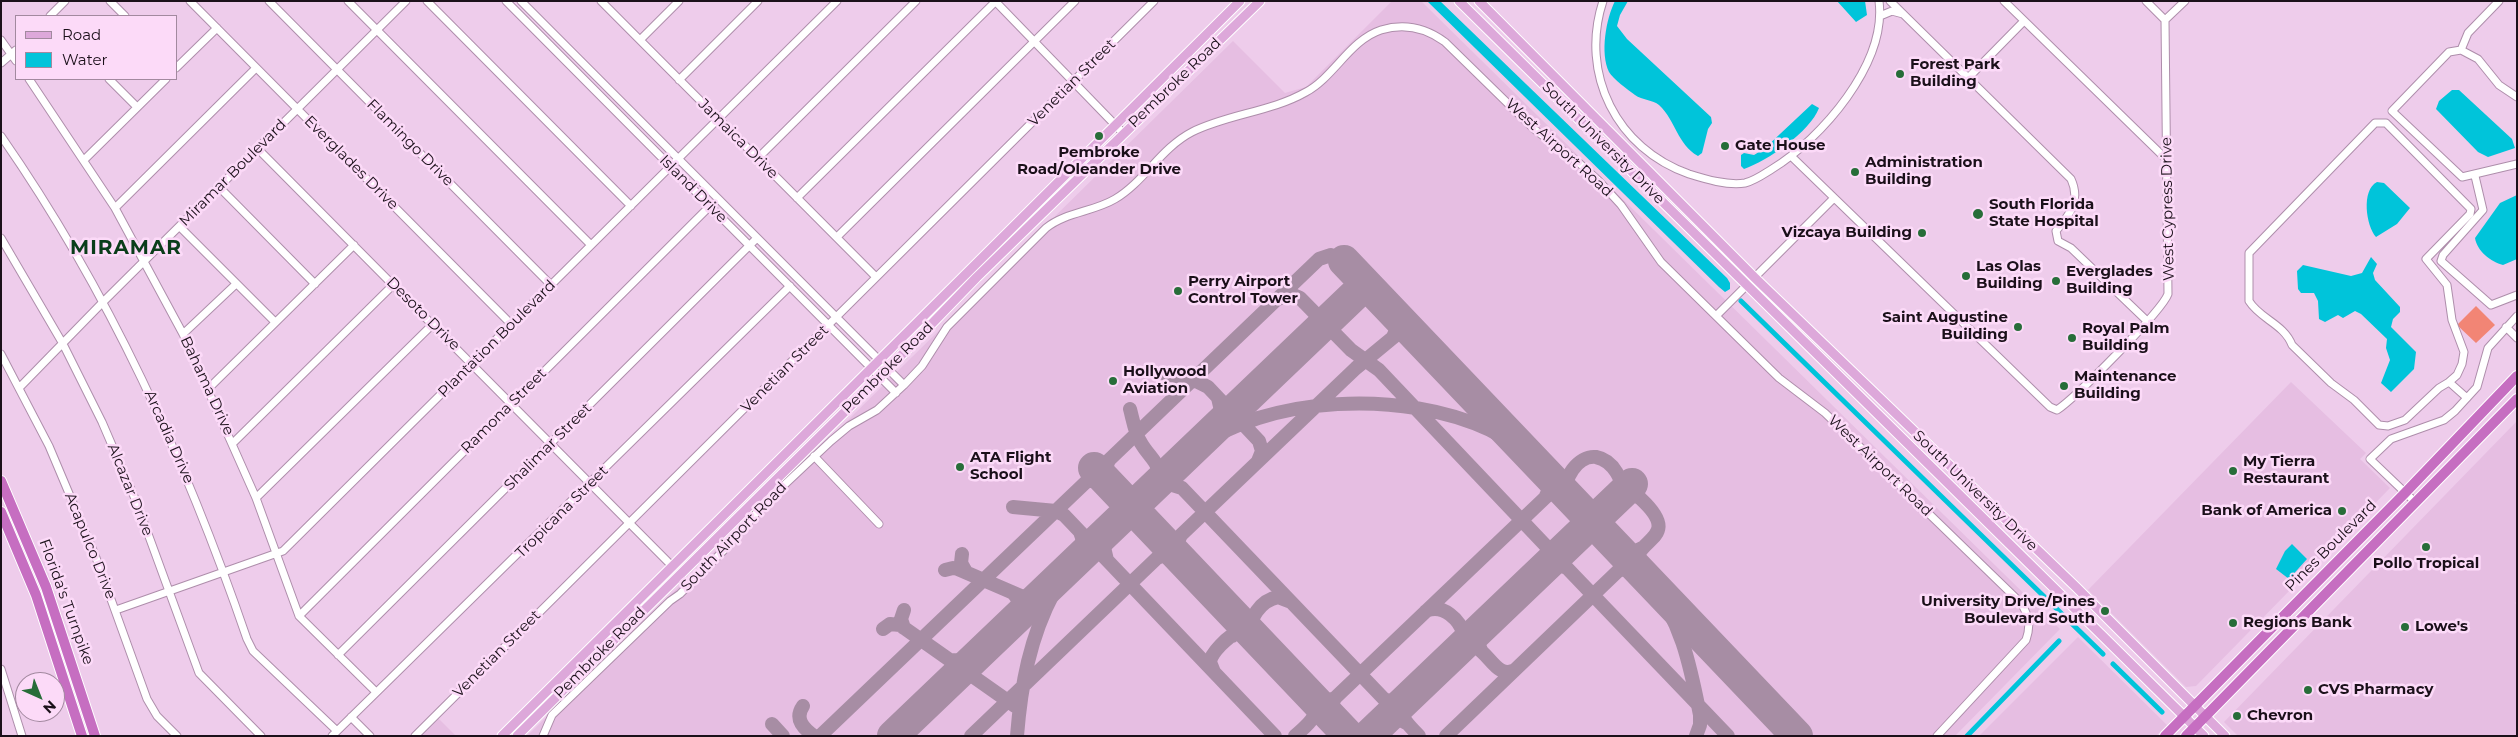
<!DOCTYPE html>
<html>
<head>
<meta charset="utf-8">
<style>
  body { margin:0 }
  #map { position:relative; width:2518px; height:737px; overflow:hidden; background:#eecceb; font-family:Montserrat,sans-serif }
  canvas { display:block }
  .frame { position:absolute; inset:0; border:2px solid #1b101a; pointer-events:none }
  .legend { position:absolute; left:15px; top:15px; width:162px; height:65px; box-sizing:border-box; background:#fcdaf8; border:1px solid #a2899f; margin:0; padding:6px 9px; list-style:none; font-size:15px; color:#1b101a }
  .legend li { display:flex; align-items:center; gap:10px; height:25px }
  .legend b { width:25px; border:1px solid #a2899f }
  .north { position:absolute; left:15px; top:672px; width:50px; height:50px; box-sizing:border-box; background:#fcdaf8; border:1px solid #a2899f; border-radius:50%; rotate:136deg; font-size:14px; font-weight:700; line-height:20px; text-align:center; color:#1b101a }
  .north::after { content:''; display:block; margin:auto; width:18px; height:22px; background:#276d39; clip-path:polygon(50% 0,100% 100%,50% 72%,0 100%) }
</style>
</head>
<body>
<div id="map">
<canvas width="2518" height="737"></canvas>
<div class="frame"></div>
<ul class="legend">
<li><b style="height:6px;background:#dda8da"></b>Road</li>
<li><b style="height:14px;background:#00c4da"></b>Water</li>
</ul>
<div class="north">N</div>
</div>
<script>
const c = document.querySelector('canvas').getContext('2d');
c.lineJoin = 'round';
function fill(path, color) { c.fillStyle = color; c.fill(path, 'evenodd'); }
function stroke(path, color, width, dash) { c.strokeStyle = color; c.lineWidth = width; c.lineCap = dash ? 'butt' : 'round'; c.setLineDash(dash || []); c.stroke(path); }
function drawText(font, color, halo, rows, align = 'center') {
  c.font = font + ' Montserrat,sans-serif'; c.lineWidth = 5; c.setLineDash([]); c.textBaseline = 'middle'; c.strokeStyle = halo; c.fillStyle = color; for (const [text, x, y, turn = 0] of rows) {
    c.save(); c.translate(x, y); c.rotate((+turn || 0) * Math.PI / 180); c.textAlign = isNaN(turn) ? turn : align; if (halo) c.strokeText(text, 0, 0); c.fillText(text, 0, 0); c.restore();
  }
}
const built = new Path2D(`
  M 1392,1 L 1421,1 L 2060,629 L 1955,736 L 527,736 L 1233,41 L 1285,93 L 1306,87 Z
  M 2291,382 L 2366,453 L 2360,459 L 2390,488 L 2196,686 L 2186,687 L 2088,590 Z
  M 2517,421 L 2517,601 L 2515,603 L 2517,605 L 2517,736 L 2238,736 L 2224,722 Z
  M 2078,637 L 2167,725 L 2156,736 L 1979,736 Z
  M 439,719 L 456,736 L 421,736 L 438,719 Z`);
const green = new Path2D(`
  M 2476,306 L 2495,325 L 2476,343 L 2457,325 Z`);
const water = new Path2D(`
  M 1427,1 L 1440,1 L 1727,278 L 1730,283 L 1730,289 L 1725,292 L 1719,287 Z
  M 1615,1 L 1628,1 L 1620,15 L 1617,26 L 1627,39 L 1711,117 L 1712,123 L 1708,129 L 1702,153 L 1698,156 C 1677,144 1676,121 1659,105 C 1653,100 1642,100 1635,95 C 1628,90 1613,79 1609,72 C 1600,53 1606,19 1615,1 Z
  M 1837,1 L 1865,1 L 1867,15 L 1856,22 Z
  M 2452,90 L 2459,90 L 2512,139 L 2515,148 L 2488,157 L 2478,152 L 2436,109 L 2439,101 Z
  M 1812,104 L 1819,108 C 1810,132 1767,161 1744,169 L 1741,166 L 1741,155 L 1744,153 L 1754,155 L 1764,149 Z
  M 2377,182 L 2384,183 L 2410,208 L 2397,224 L 2376,237 C 2366,226 2361,190 2377,182 Z
  M 2517,195 L 2517,259 L 2503,265 C 2491,262 2477,251 2475,238 L 2500,203 Z
  M 2371,257 L 2377,264 L 2373,273 L 2375,280 L 2400,307 L 2400,312 L 2393,319 L 2391,327 L 2416,352 L 2414,369 L 2391,392 L 2381,383 L 2390,360 L 2386,348 L 2387,339 L 2361,314 L 2355,311 L 2343,318 L 2338,315 L 2325,322 L 2319,319 L 2318,301 L 2314,293 L 2301,293 L 2298,289 L 2297,271 L 2303,265 L 2351,276 L 2362,273 Z
  M 2292,544 L 2307,559 L 2289,579 L 2276,569 L 2285,551 Z`);
const canal = new Path2D(`
  M 1741,301 L 2103,654
  M 2113,664 L 2162,712
  M 1967,736 L 2059,641`);
const taxiway = new Path2D(`
  M 1278,299 L 1291,294 L 1300,298 L 1351,350 L 1379,370 L 1546,546 L 1549,556 L 1546,566 L 1555,563 L 1567,568 L 1728,736
  M 1391,310 L 1399,324 L 1393,337
  M 1163,373 L 1198,382 L 1208,387 L 1259,441 L 1262,451 L 1258,461
  M 1130,409 C 1133,420 1135,434 1141,443 C 1152,462 1167,465 1152,489 L 1166,483 L 1182,488 L 1384,699 L 1394,703 L 1404,702 C 1398,718 1409,725 1419,736
  M 1213,430 L 1222,415 L 1218,398
  M 1191,451 C 1268,394 1405,390 1490,430 C 1506,438 1520,448 1534,460
  M 1107,482 L 1104,472 L 1109,460 L 1319,259 L 1331,255 L 1344,261
  M 1568,495 C 1561,480 1578,455 1596,457 C 1612,460 1627,482 1619,496
  M 1546,496 L 1551,485 L 1547,473
  M 1619,496 C 1626,493 1634,492 1641,499 C 1688,543 1624,537 1640,571
  M 1013,507 L 1056,511 L 1064,515 L 1275,736
  M 1620,550 L 1632,553 L 1642,548
  M 962,554 L 961,563 L 966,572
  M 1178,556 L 1176,545 L 1181,535 L 1356,368 L 1396,335 L 1412,332
  M 1107,560 L 1103,543 L 1111,528
  M 945,570 L 953,568 L 958,569 L 1023,597 L 1034,596 L 1046,590
  M 1647,578 C 1681,619 1690,664 1700,715 L 1700,725 L 1696,736
  M 1013,593 C 1021,601 1022,610 1015,619
  M 904,610 L 901,619 L 904,628
  M 1426,611 C 1443,603 1460,620 1464,635 L 1460,648
  M 883,629 L 890,624 L 900,625 L 1015,706
  M 1480,629 L 1477,641 L 1481,650
  M 1253,635 C 1246,619 1262,600 1278,597 L 1291,602
  M 1232,636 L 1237,627 L 1234,615
  M 1460,648 C 1486,635 1492,682 1515,670
  M 951,660 L 965,661 L 980,652
  M 1214,672 L 1210,662 C 1211,653 1228,636 1237,633 C 1243,631 1248,632 1253,635
  M 1314,699 L 1325,702 L 1335,698 L 1548,495 L 1557,492 L 1568,495
  M 803,706 C 794,719 804,729 814,736
  M 1333,718 L 1330,708 L 1335,698
  M 1385,720 L 1397,718 L 1406,723
  M 772,724 L 783,736
  M 820,736 L 1086,482 L 1098,478 L 1107,482
  M 971,736 L 1157,558 L 1167,554 L 1178,556
  M 1017,736 C 1021,685 1030,637 1054,592 C 1063,574 1091,554 1080,532
  M 1295,736 C 1307,725 1321,716 1314,699
  M 1446,736 L 1618,571 L 1627,567 L 1640,571`);
const runway = new Path2D(`
  M 1344,261 L 1797,736
  M 1094,468 L 1349,736
  M 893,736 L 1366,284
  M 1368,736 L 1632,484`);
const minor = new Path2D(`
  M 110,1 L 125,16
  M 190,1 L 511,324
  M 269,1 L 551,285
  M 348,1 L 591,245
  M 427,1 L 631,206
  M 506,1 L 896,393
  M 521,1 L 904,385
  M 601,1 L 876,277
  M 995,1 L 1123,133
  M 1603,1 C 1579,74 1617,149 1689,174 C 1705,179 1728,186 1745,183 C 1754,181 1764,174 1772,169 C 1821,139 1887,64 1879,1
  M 1890,1 L 2071,179 C 2081,201 2070,214 2056,231 L 2058,241 L 2071,248 L 2147,321
  M 2004,1 L 2166,159
  M 2146,1 L 2165,20
  M 2499,1 L 2468,33 L 2461,50 L 2449,52 L 2392,111 L 2462,177 L 2517,164
  M 50,16 L 65,1
  M 1880,16 L 1892,11 L 1903,14
  M 2165,20 L 2185,1
  M 1,40 L 16,61
  M 640,40 L 679,1
  M 2461,50 L 2478,59 L 2499,85 L 2517,97
  M 1,63 L 16,50
  M 176,68 L 217,28
  M 1968,78 L 2024,21
  M 29,79 L 115,208 L 183,334 L 256,498 L 299,616 L 376,692
  M 109,79 L 137,107
  M 679,80 L 758,1
  M 1,136 C 109,291 186,461 247,639 L 253,651 L 337,731
  M 258,149 L 671,565
  M 1791,156 L 2050,407 L 2057,410 C 2074,399 2162,311 2168,294 L 2165,20
  M 758,158 L 916,1
  M 84,160 L 166,79
  M 2475,176 L 2483,210 L 2443,255 L 2441,261 L 2491,305 L 2517,295
  M 219,187 L 315,284
  M 797,198 L 996,1
  M 115,208 L 256,68
  M 180,227 L 275,322
  M 837,237 L 1075,1
  M 1,238 L 63,344 L 102,422 L 136,501 L 199,673 L 261,736
  M 1716,316 L 1834,198
  M 2506,327 L 2517,338
  M 183,334 L 236,284
  M 1,354 L 49,446 L 95,555 L 147,699 L 157,716 L 177,736
  M 2449,382 L 2439,388 L 2405,420 L 2388,426 L 2379,425 L 2354,400 L 2331,383 L 2292,345 C 2284,324 2260,319 2249,301 L 2249,253 L 2375,123 L 2386,123 L 2471,209 L 2470,214 L 2426,259 L 2447,285 L 2452,320 L 2464,352 L 2462,364 L 2457,375 L 2449,382 L 2467,398
  M 19,388 L 103,302 L 406,1
  M 209,388 L 354,245
  M 233,443 L 393,285
  M 814,456 L 879,524
  M 256,498 L 433,324
  M 2416,503 L 2370,459 L 2391,439 L 2444,420 L 2455,411 L 2477,387 L 2488,348 L 2517,316
  M 116,610 L 283,551 L 837,1
  M 299,616 L 710,206
  M 338,655 L 757,238
  M 1,669 L 22,736
  M 351,717 L 370,736
  M 332,736 L 790,286
  M 415,736 L 1154,1
  M 543,736 L 552,715 L 670,601 L 680,594 L 728,546 L 764,504 L 831,441 L 849,426 L 877,410 L 904,385 L 922,366 L 947,327 L 1046,228 C 1066,212 1093,212 1115,199 C 1144,182 1161,148 1192,132 C 1228,114 1271,112 1306,92 C 1334,77 1350,40 1381,30 C 1404,23 1426,28 1445,42 L 1534,129 L 1578,162 L 1598,180 L 1621,205 L 1661,262 L 1779,378 L 1825,413 L 2021,603 C 2029,616 2031,626 2026,640 L 1937,736`);
const major = new Path2D(`
  M 1459,1 L 2204,736
  M 1479,1 L 1755,278 L 2076,587 L 2225,736
  M 502,736 L 1240,1
  M 517,736 L 888,369 L 977,277 L 1260,1`);
const highway = new Path2D(`
  M 1,481 L 46,587 L 95,736
  M 1,512 L 36,595 L 82,736
  M 2165,736 L 2405,493 L 2517,376
  M 2186,736 L 2517,399`);
const markers = [
  [1900,74,5,"#276d39"],
  [1099,136,5,"#276d39"],
  [1725,146,5,"#276d39"],
  [1855,172,5,"#276d39"],
  [1978,214,6,"#276d39"],
  [1922,233,5,"#276d39"],
  [1966,276,5,"#276d39"],
  [2056,281,5,"#276d39"],
  [1178,291,5,"#276d39"],
  [2018,327,5,"#276d39"],
  [2072,338,5,"#276d39"],
  [1113,381,5,"#276d39"],
  [2064,386,5,"#276d39"],
  [960,467,5,"#276d39"],
  [2233,471,5,"#276d39"],
  [2342,511,5,"#276d39"],
  [2426,547,5,"#276d39"],
  [2105,611,5,"#276d39"],
  [2233,623,5,"#276d39"],
  [2405,627,5,"#276d39"],
  [2308,690,5,"#276d39"],
  [2237,716,5,"#276d39"]
];
const poiNames = [
  ["Forest Park",1910,65],
  ["Building",1910,82],
  ["Gate House",1735,146],
  ["Pembroke",1099,153,"center"],
  ["Road/Oleander Drive",1099,170,"center"],
  ["Administration",1865,163],
  ["Building",1865,180],
  ["South Florida",1989,205],
  ["State Hospital",1989,222],
  ["Vizcaya Building",1912,233,"right"],
  ["Las Olas",1976,267],
  ["Building",1976,284],
  ["Everglades",2066,272],
  ["Building",2066,289],
  ["Perry Airport",1188,282],
  ["Control Tower",1188,299],
  ["Saint Augustine",2008,318,"right"],
  ["Building",2008,335,"right"],
  ["Royal Palm",2082,329],
  ["Building",2082,346],
  ["Hollywood",1123,372],
  ["Aviation",1123,389],
  ["Maintenance",2074,377],
  ["Building",2074,394],
  ["ATA Flight",970,458],
  ["School",970,475],
  ["My Tierra",2243,462],
  ["Restaurant",2243,479],
  ["Bank of America",2332,511,"right"],
  ["Pollo Tropical",2426,564,"center"],
  ["University Drive/Pines",2095,602,"right"],
  ["Boulevard South",2095,619,"right"],
  ["Regions Bank",2243,623],
  ["Lowe's",2415,627],
  ["CVS Pharmacy",2318,690],
  ["Chevron",2247,716]
];
const streetNames = [
  ["Venetian Street",1072,83,-45],
  ["Pembroke Road",1175,83,-44],
  ["Jamaica Drive",738,139,45],
  ["Flamingo Drive",410,143,45],
  ["South University Drive",1603,143,45],
  ["West Airport Road",1559,148,42],
  ["Everglades Drive",351,163,45],
  ["Miramar Boulevard",233,173,-45],
  ["Island Drive",693,189,45],
  ["West Cypress Drive",2168,209,-91],
  ["Desoto Drive",423,314,45],
  ["Plantation Boulevard",497,339,-45],
  ["Pembroke Road",888,368,-45],
  ["Venetian Street",785,369,-45],
  ["Bahama Drive",207,386,65],
  ["Ramona Street",504,411,-45],
  ["Arcadia Drive",169,437,66],
  ["Shalimar Street",548,447,-45],
  ["West Airport Road",1880,466,44],
  ["Alcazar Drive",130,490,68],
  ["South University Drive",1975,491,44],
  ["Tropicana Street",562,512,-45],
  ["South Airport Road",734,537,-46],
  ["Acapulco Drive",90,546,68],
  ["Pines Boulevard",2331,546,-45],
  ["Florida's Turnpike",66,602,70],
  ["Pembroke Road",600,653,-45],
  ["Venetian Street",497,654,-45]
];
const districtNames = [
  ["MIRAMAR",126,248]
];
fill(built, '#e6bee2');
fill(green, '#f28575');
fill(water, '#00c4da');
stroke(canal, '#00c4da', 5);
stroke(taxiway, '#a78da4', 14);
stroke(runway, '#a78da4', 32);
stroke(minor, '#ae8eab', 9);
stroke(major, '#fff', 11);
stroke(highway, '#fff', 12);
stroke(minor, '#fff', 7);
stroke(major, '#dda8da', 9);
stroke(highway, '#c66ec1', 10);
for (const [x, y, r, color] of markers) { const dot = new Path2D(); dot.arc(x, y, r, 0, 2 * Math.PI); c.fillStyle = color; c.fill(dot); stroke(dot, '#fcdaf8', 2); }
drawText('bold 15px', '#1b101a', '#fcdaf8', poiNames, 'left');
drawText('15px', '#1b101a', '#fcdaf8', streetNames);
c.letterSpacing = '1px';
drawText('bold 20px', '#0a3d1a', '#fcdaf8', districtNames);
c.letterSpacing = '0px';
</script>
</body>
</html>
